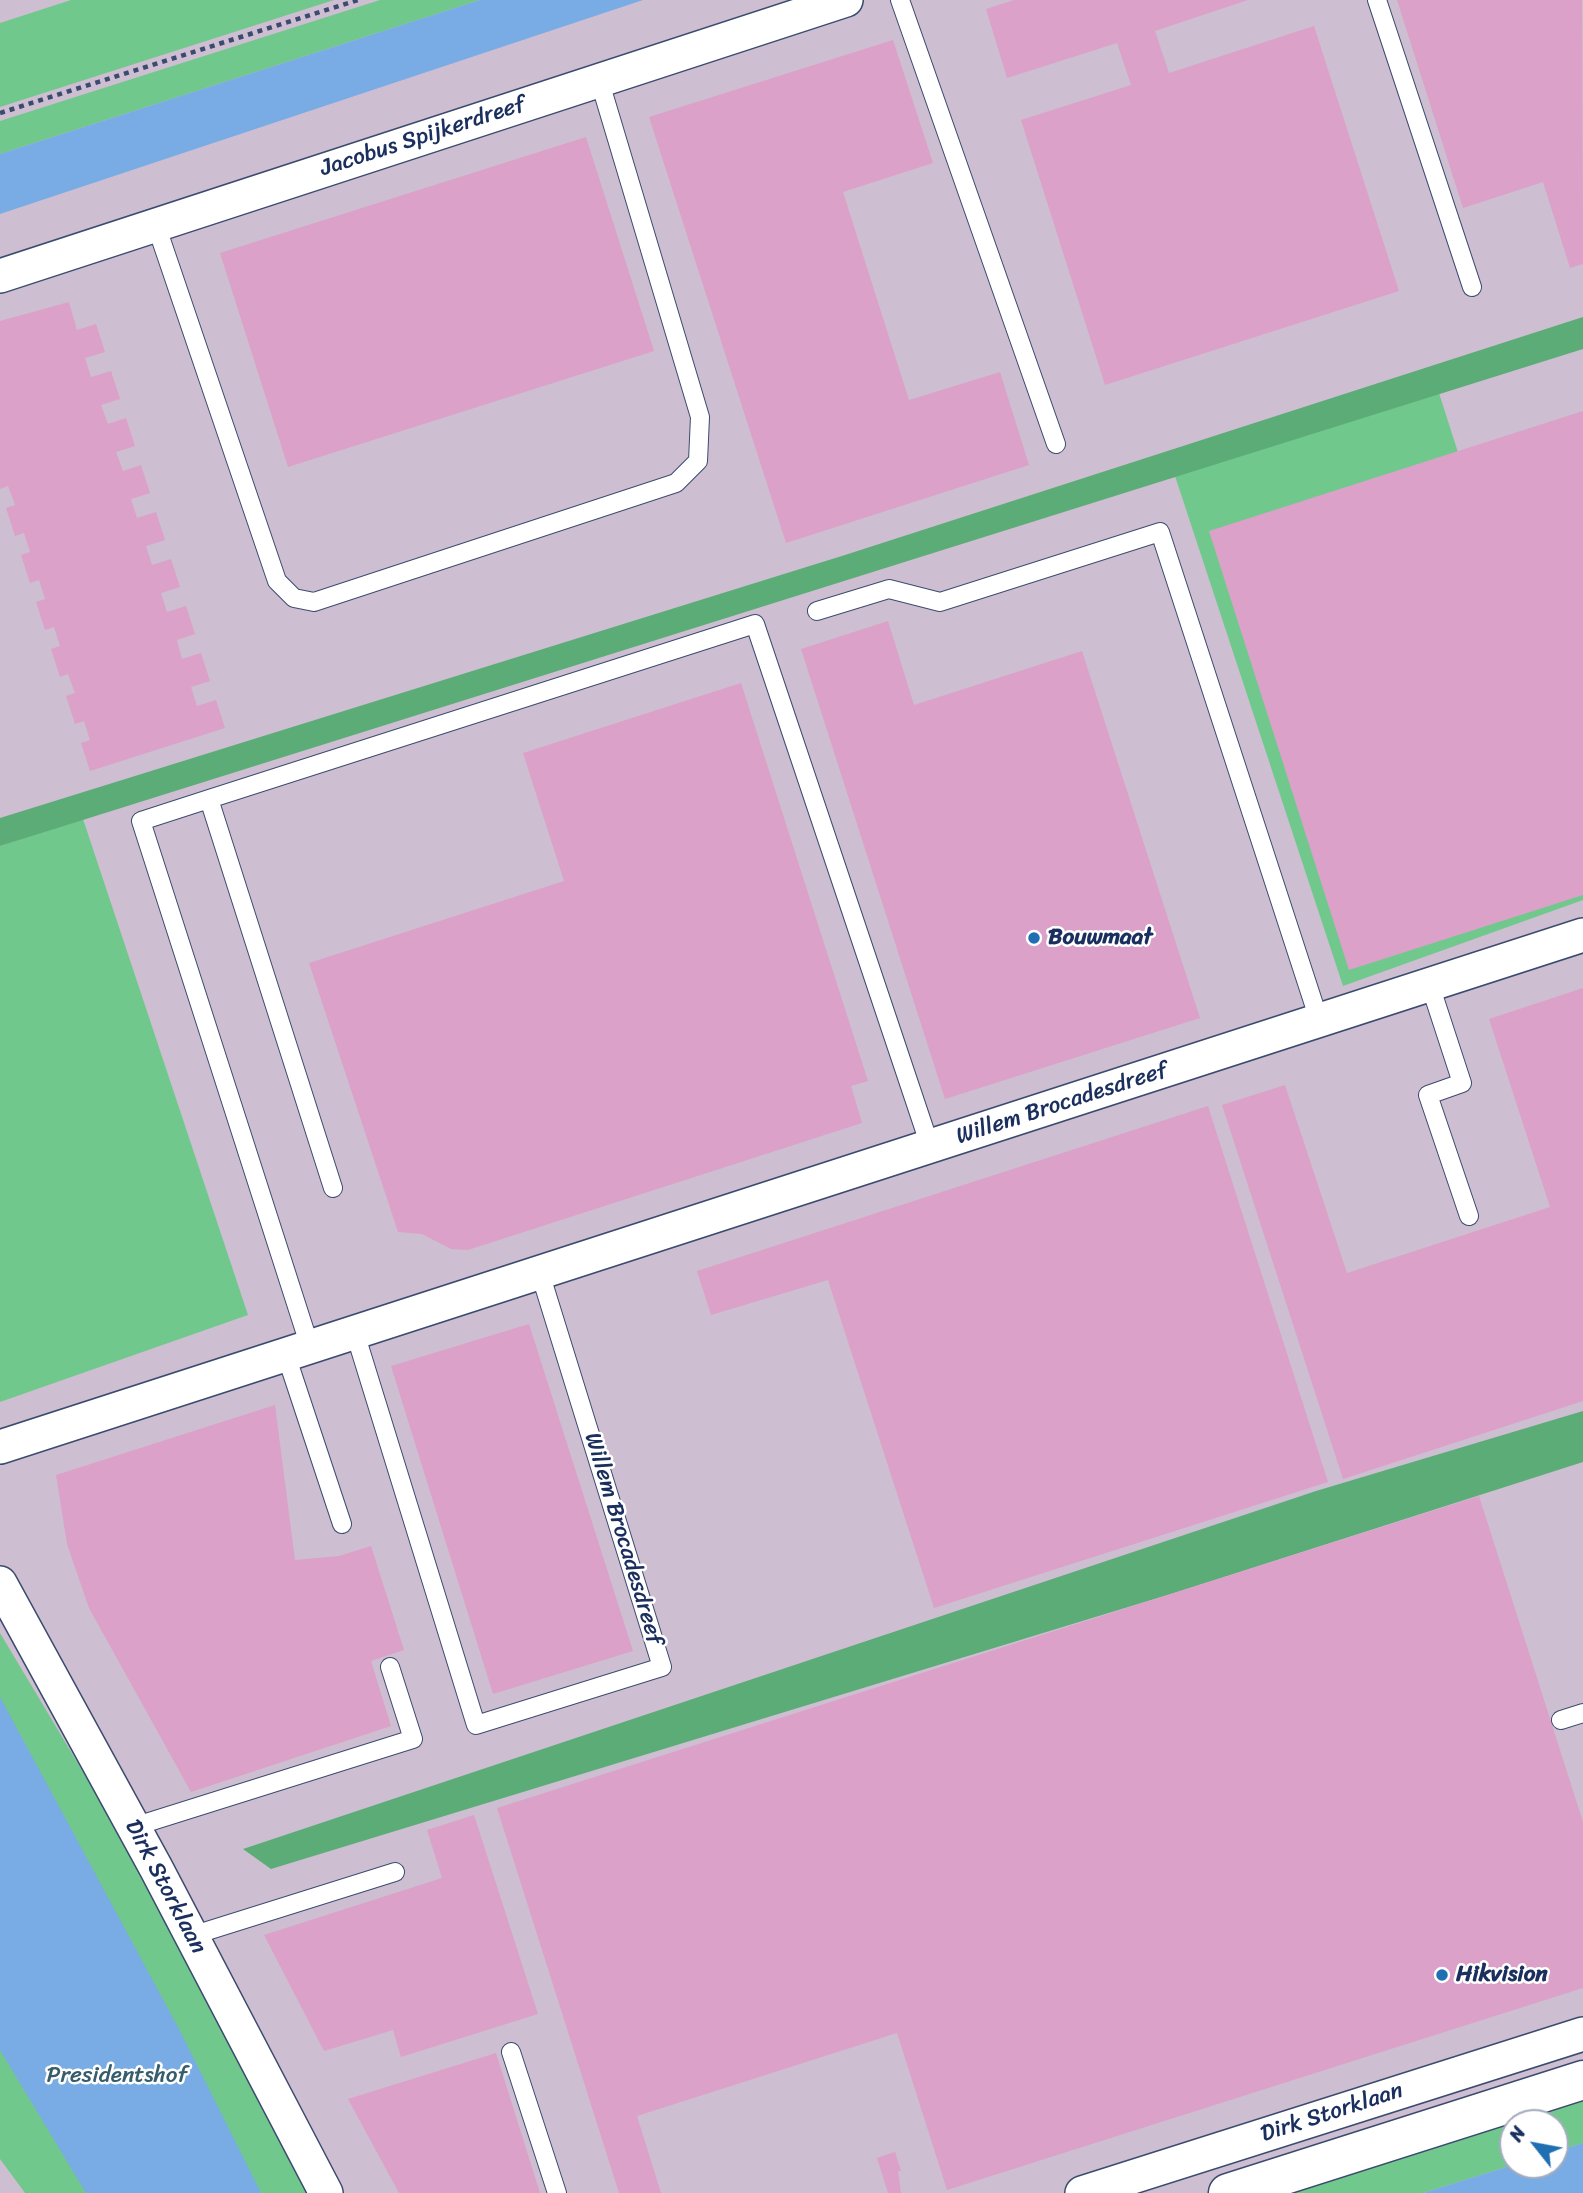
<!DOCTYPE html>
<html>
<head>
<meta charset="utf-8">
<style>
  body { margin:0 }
  #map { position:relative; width:1583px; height:2193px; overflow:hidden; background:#f1e7cd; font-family:Sriracha,sans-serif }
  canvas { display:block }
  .north { position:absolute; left:1499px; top:2109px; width:70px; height:70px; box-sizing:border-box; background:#fff; border:2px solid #a4acbf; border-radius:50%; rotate:301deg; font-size:19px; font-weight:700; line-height:28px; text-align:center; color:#1b2f5e }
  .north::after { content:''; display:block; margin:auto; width:24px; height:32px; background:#1f6fb2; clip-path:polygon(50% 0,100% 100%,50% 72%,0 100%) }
</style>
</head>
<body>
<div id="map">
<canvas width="1583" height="2193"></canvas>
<div class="north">N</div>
</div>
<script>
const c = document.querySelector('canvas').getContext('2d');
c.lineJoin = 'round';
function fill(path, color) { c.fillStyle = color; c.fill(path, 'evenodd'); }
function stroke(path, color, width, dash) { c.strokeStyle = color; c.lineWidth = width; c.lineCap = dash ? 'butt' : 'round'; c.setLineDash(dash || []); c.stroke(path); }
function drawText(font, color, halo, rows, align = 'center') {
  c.font = font + ' Sriracha,sans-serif'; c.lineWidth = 5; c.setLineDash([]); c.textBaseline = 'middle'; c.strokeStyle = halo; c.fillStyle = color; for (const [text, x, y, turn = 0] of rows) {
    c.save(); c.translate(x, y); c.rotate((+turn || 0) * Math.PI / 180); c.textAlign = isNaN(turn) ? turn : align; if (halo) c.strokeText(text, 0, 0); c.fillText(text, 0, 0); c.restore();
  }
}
const industrial = new Path2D(`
  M 0,0 L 484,0 L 0,158 Z
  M 618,0 L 1583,0 L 1583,2193 L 0,2193 L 0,195 ZM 1513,2123 L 1555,2123 L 1555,2165 L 1513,2165 Z`);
const green = new Path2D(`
  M 71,0 L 334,0 L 0,107 L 0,23 Z
  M 380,0 L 480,0 L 0,154 L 0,121 Z
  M 1439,393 L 1583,843 L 1583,900 L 1343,986 L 1175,476 Z
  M 83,819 L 248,1315 L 0,1402 L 0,846 Z
  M 0,1633 L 147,1879 L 311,2193 L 25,2193 L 0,2159 Z
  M 1583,2095 L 1583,2143 L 1555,2152 L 1555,2123 L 1513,2123 L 1513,2165 L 1423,2193 L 1280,2193 Z`);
const forest = new Path2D(`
  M 1583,317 L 1583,349 L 0,846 L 0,818 L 845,555 Z
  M 1583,1411 L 1583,1462 L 1174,1593 L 271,1869 L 243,1849 L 1316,1491 Z`);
const water = new Path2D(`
  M 480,0 L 643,0 L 0,214 L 0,154 Z
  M 0,1697 L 180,2031 L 261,2193 L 86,2193 L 0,2050 Z
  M 1583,2143 L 1583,2193 L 1423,2193 L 1513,2165 L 1555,2165 L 1555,2152 Z`);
const building = new Path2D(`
  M 1014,0 L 1248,0 L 1155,31 L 1169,73 L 1314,26 L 1399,291 L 1105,385 L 1021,120 L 1131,85 L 1117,43 L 1007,78 L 986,9 Z
  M 1397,0 L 1582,0 L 1583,264 L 1570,268 L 1543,182 L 1463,208 Z
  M 893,40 L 933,163 L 843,192 L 909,400 L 1000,372 L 1029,465 L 786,543 L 649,117 Z
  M 586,137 L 654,351 L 288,467 L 220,253 Z
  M 69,302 L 77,330 L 96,324 L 105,352 L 85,358 L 91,377 L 111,371 L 120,399 L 101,405 L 108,424 L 126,418 L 135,446 L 116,452 L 123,471 L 141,465 L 150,493 L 131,499 L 137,518 L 156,512 L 165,540 L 146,546 L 152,565 L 171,559 L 180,587 L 161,593 L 167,612 L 186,606 L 195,634 L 177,640 L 182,659 L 201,653 L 210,681 L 191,687 L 197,706 L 216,700 L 225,728 L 90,771 L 81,743 L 90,740 L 84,721 L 75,724 L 66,696 L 75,693 L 68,674 L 60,677 L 51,649 L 60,646 L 54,627 L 45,630 L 36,602 L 45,599 L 39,580 L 30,583 L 21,555 L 30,552 L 24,533 L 15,536 L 6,508 L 15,505 L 8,486 L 0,489 L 0,321 Z
  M 1583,411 L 1583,895 L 1349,970 L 1209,531 Z
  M 888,621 L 914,705 L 1082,651 L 1200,1018 L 945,1099 L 801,649 Z
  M 741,683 L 868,1081 L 851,1086 L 862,1123 L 468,1250 L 451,1249 L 422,1234 L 398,1232 L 309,963 L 564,881 L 523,753 Z
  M 1583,988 L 1583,1401 L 1343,1479 L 1222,1105 L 1285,1085 L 1347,1273 L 1550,1207 L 1489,1019 Z
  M 1208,1106 L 1328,1482 L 934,1608 L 828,1280 L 711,1315 L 697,1271 Z
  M 529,1324 L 633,1651 L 493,1694 L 391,1366 Z
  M 275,1405 L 295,1560 L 339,1556 L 371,1546 L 404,1650 L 371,1661 L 391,1726 L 191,1792 L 89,1608 L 67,1544 L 56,1475 Z
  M 1479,1496 L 1583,1822 L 1583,1988 L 947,2190 L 897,2033 L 637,2116 L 661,2193 L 619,2193 L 497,1808 Z
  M 474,1815 L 538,2014 L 401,2057 L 393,2030 L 324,2051 L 264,1935 L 442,1878 L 427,1830 Z
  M 496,2053 L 540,2193 L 399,2193 L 348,2099 Z
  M 895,2152 L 901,2171 L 898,2171 L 901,2193 L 888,2193 L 877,2158 Z`);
const path = new Path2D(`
  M 0,113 L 358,0`);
const service = new Path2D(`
  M 900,0 L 1056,444
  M 1377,0 L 1472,287
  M 156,225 L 277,581 L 294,598 L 314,602 L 676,483 L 698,461 L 700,417 L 599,79
  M 817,611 L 889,589 L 940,602 L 1160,532 L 1319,1020
  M 209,799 L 333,1188
  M 1430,985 L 1462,1083 L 1428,1095 L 1469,1216
  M 355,1333 L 476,1725 L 662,1667 L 540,1273
  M 310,1347 L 141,821 L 209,799 L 755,624 L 930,1146
  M 286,1355 L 342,1524
  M 1561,1720 L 1583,1713
  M 133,1827 L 413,1739 L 390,1667
  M 191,1936 L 395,1872
  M 511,2052 L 557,2193`);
const minor = new Path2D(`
  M 0,276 L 846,0
  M 0,1447 L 1583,935
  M 0,1583 L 156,1868 L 326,2193
  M 1082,2193 L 1583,2034`);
const tertiary = new Path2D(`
  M 1228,2193 L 1583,2080`);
const markers = [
  [1034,938,7,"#1f6fb2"],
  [1442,1975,7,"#1f6fb2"]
];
const streetNames = [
  ["Jacobus Spijkerdreef",423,137,-18],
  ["Willem Brocadesdreef",1062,1104,-18],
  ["Willem Brocadesdreef",623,1539,73],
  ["Dirk Storklaan",165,1887,62],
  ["Dirk Storklaan",1332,2113,-18]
];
const poiNames = [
  ["Bouwmaat",1048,938],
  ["Hikvision",1456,1975]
];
const parkNames = [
  ["Presidentshof",117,2076]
];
fill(industrial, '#cebed1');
fill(green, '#71c88d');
fill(forest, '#5cac78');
fill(water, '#79abe4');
fill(building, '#dba1c9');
stroke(service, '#3b4b6f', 20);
stroke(minor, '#3b4b6f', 36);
stroke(tertiary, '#3b4b6f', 41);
stroke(path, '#3b4b6f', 4.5, [5, 5]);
stroke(service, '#fff', 18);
stroke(minor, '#fff', 33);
stroke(tertiary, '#fff', 38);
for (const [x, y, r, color] of markers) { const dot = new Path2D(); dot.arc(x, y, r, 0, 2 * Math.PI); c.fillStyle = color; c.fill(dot); stroke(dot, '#fff', 2.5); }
drawText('23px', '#1b2f5e', '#fff', streetNames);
drawText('bold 23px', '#1b2f5e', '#fff', poiNames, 'left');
drawText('23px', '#355d6c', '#fff', parkNames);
</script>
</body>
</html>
